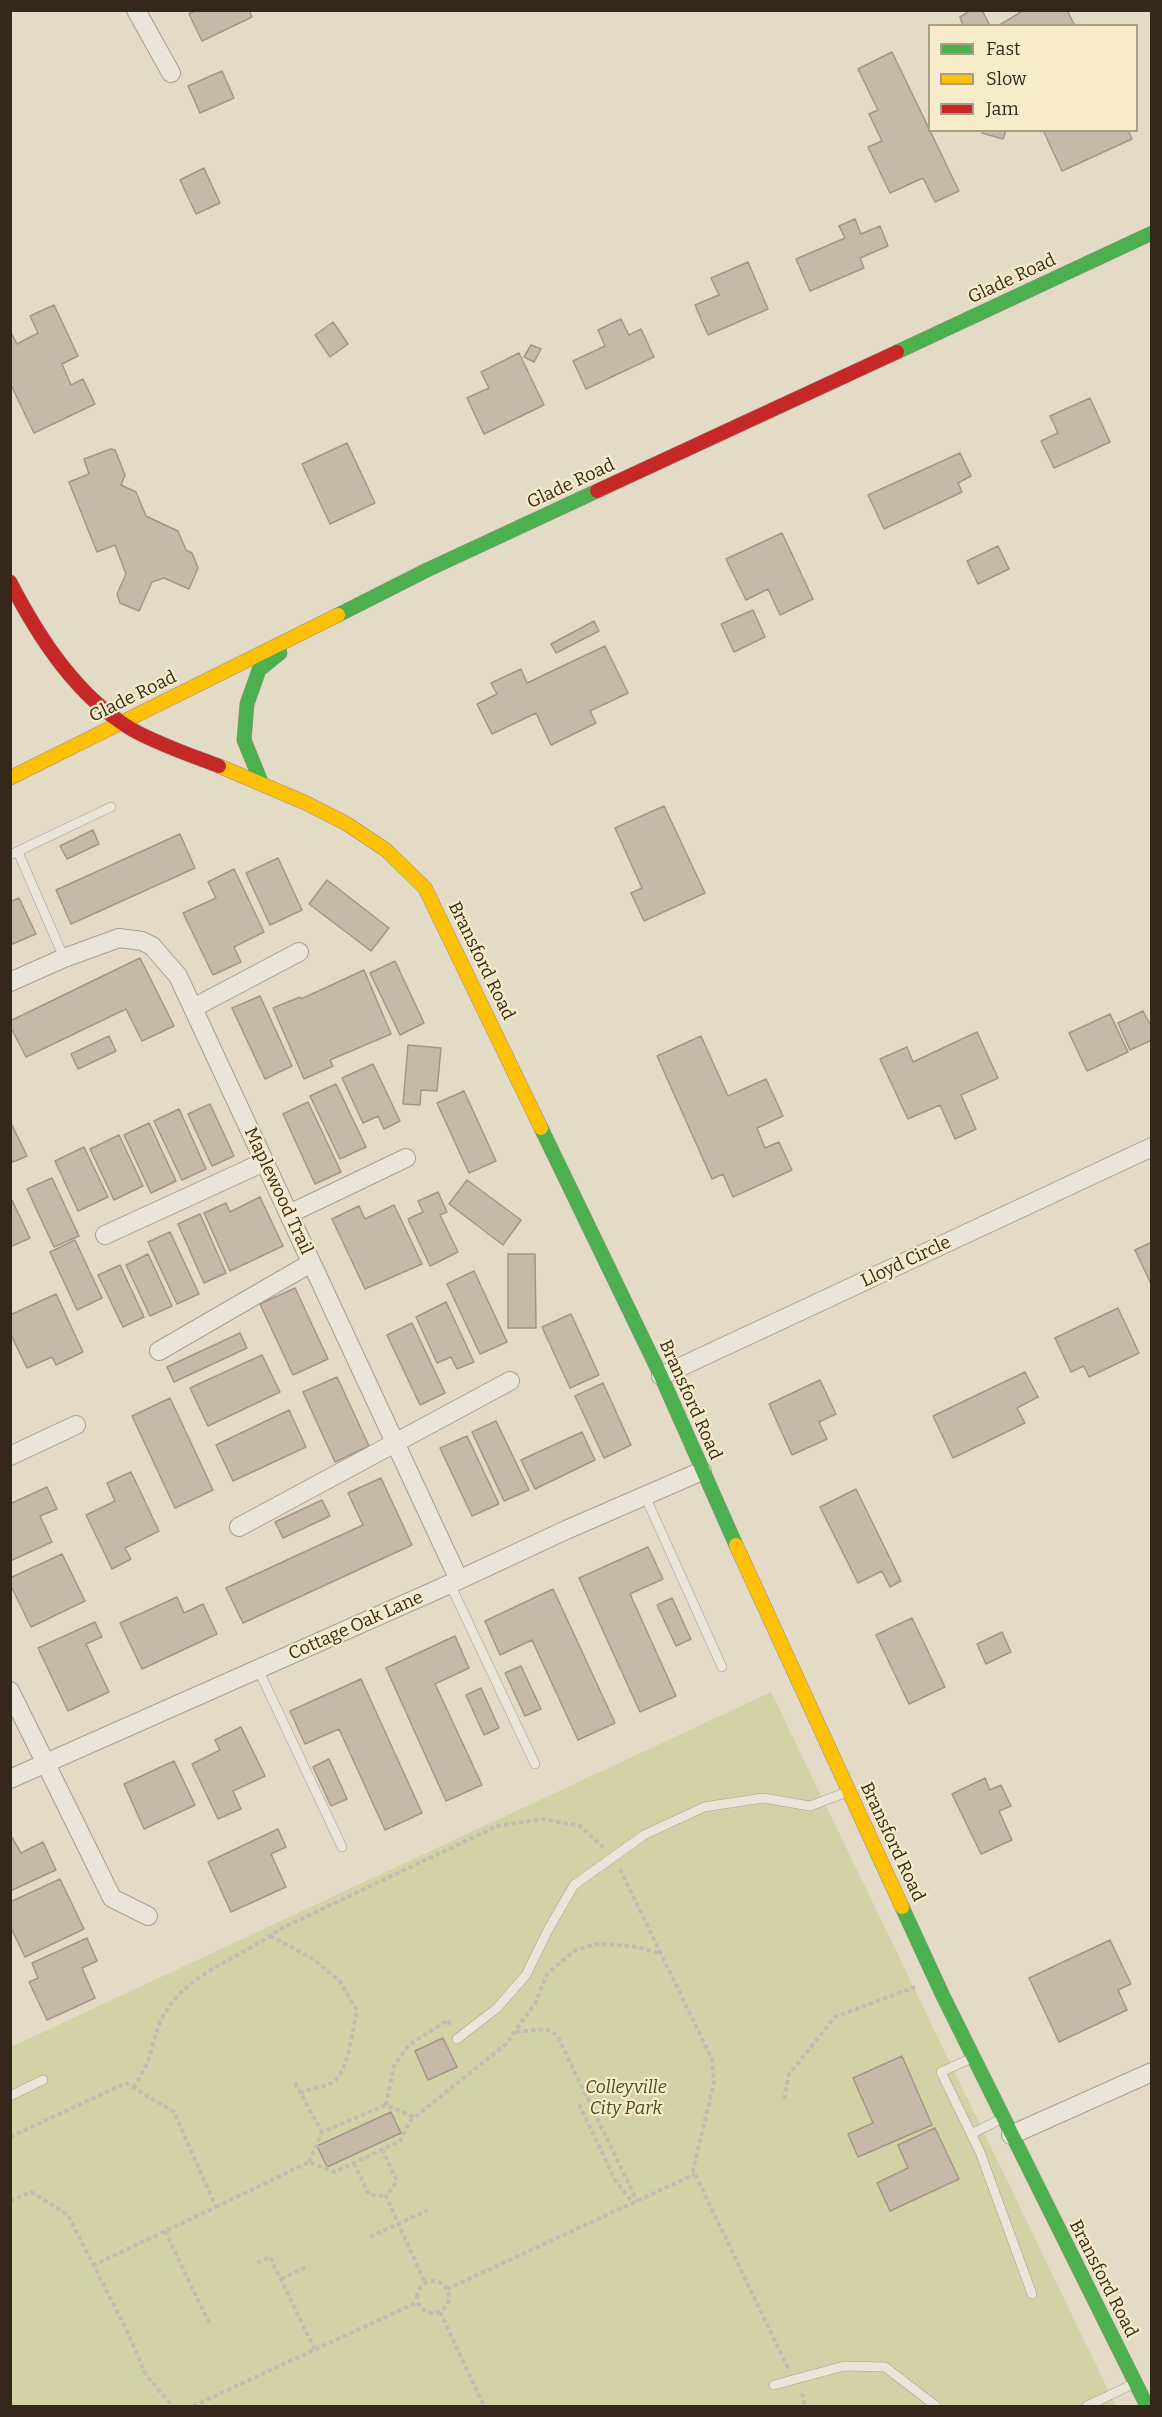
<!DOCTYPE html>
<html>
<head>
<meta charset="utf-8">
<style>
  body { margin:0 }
  #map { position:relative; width:1162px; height:2417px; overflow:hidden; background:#e3dbc6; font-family:Bitter,serif }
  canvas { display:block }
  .frame { position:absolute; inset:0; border:12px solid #35281a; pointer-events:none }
  .legend { position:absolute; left:928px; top:24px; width:210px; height:108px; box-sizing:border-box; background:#f7ebca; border:2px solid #a99d84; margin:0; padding:8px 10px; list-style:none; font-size:18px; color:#35281a }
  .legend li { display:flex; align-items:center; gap:12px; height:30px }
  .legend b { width:30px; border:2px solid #a99d84 }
</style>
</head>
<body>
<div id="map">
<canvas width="1162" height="2417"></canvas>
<div class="frame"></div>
<ul class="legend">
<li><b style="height:8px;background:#4caf50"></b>Fast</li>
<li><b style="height:8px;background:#ffc107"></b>Slow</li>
<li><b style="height:8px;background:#c62828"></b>Jam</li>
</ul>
</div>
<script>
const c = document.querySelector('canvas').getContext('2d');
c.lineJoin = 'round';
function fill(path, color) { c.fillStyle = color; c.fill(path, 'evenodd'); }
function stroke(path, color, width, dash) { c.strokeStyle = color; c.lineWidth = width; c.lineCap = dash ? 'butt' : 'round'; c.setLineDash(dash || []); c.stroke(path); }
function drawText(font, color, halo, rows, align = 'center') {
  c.font = font + ' Bitter,serif'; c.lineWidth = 4.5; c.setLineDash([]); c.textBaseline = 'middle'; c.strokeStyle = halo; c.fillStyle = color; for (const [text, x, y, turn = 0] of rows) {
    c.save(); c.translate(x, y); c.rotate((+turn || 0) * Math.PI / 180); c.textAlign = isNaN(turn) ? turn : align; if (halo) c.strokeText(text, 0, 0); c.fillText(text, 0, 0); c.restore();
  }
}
const green = new Path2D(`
  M 771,1692 L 1116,2406 L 11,2406 L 11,2047 Z`);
const building = new Path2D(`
  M 196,10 L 249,10 L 252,17 L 202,41 L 189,14 Z
  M 971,10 L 982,10 L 990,26 L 963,26 L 960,17 Z
  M 1024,10 L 1067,10 L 1074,24 L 1082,26 L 998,26 Z
  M 892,52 L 959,191 L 935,202 L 923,178 L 890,193 L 868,147 L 882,141 L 869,114 L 878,110 L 858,69 Z
  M 222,71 L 234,98 L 200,113 L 188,86 Z
  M 982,130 L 1006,130 L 1003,139 L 982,133 Z
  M 1043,130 L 1128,130 L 1132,139 L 1062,171 Z
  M 204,168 L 220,203 L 196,214 L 180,180 Z
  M 855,219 L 861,234 L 880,226 L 888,246 L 860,258 L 864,268 L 810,291 L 796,259 L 845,238 L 839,226 Z
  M 748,262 L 768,309 L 708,335 L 695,305 L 719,295 L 711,278 Z
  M 54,305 L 78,356 L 62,364 L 71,385 L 83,379 L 95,404 L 34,433 L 10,383 L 10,331 L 17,344 L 38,333 L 30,316 Z
  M 621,319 L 629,335 L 641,329 L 654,357 L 586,389 L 573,361 L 605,346 L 598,330 Z
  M 333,322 L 348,344 L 330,357 L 315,335 Z
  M 531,345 L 541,349 L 534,362 L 524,357 Z
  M 519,353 L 544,405 L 484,434 L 467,398 L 489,388 L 481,372 Z
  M 1090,398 L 1110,442 L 1054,468 L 1041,441 L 1058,433 L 1050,416 Z
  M 347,443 L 375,503 L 330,524 L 302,464 Z
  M 111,449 L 115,450 L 125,475 L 121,485 L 136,492 L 146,516 L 178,531 L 186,550 L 192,553 L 198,568 L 189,589 L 164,578 L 152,582 L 139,611 L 120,603 L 117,594 L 126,574 L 115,545 L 97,552 L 69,482 L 89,474 L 84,459 Z
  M 960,453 L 971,476 L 958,483 L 962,492 L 884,529 L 868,495 Z
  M 782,533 L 813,599 L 780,615 L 768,589 L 746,600 L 726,559 Z
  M 998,546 L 1009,569 L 978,584 L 967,561 Z
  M 753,610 L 765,637 L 734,652 L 721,624 Z
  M 594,621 L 599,631 L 556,653 L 551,644 Z
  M 605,646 L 628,693 L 590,711 L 596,723 L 551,745 L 536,713 L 492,734 L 477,704 L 497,694 L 491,683 L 521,669 L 527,683 Z
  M 664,806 L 705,893 L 644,921 L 631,893 L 642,888 L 615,828 Z
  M 93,830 L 99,844 L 67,859 L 60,846 Z
  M 180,834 L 195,868 L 71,924 L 56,890 Z
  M 278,858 L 302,910 L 270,925 L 246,873 Z
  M 234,869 L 264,932 L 234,947 L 241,962 L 213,975 L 183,913 L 216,898 L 208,882 Z
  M 327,880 L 389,928 L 371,951 L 309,904 Z
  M 19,898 L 36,934 L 10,945 L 10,902 Z
  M 140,958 L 174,1026 L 142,1041 L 126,1009 L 26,1057 L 10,1026 L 10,1021 Z
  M 395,961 L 424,1023 L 400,1035 L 370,973 Z
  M 364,970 L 391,1034 L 330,1060 L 333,1066 L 304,1079 L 273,1008 L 300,997 L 301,999 Z
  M 260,996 L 292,1066 L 265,1079 L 232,1008 Z
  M 1143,1011 L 1152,1028 L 1152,1040 L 1130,1050 L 1118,1023 Z
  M 1110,1014 L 1128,1052 L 1087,1071 L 1069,1033 Z
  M 977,1032 L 998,1078 L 961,1095 L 976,1129 L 955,1139 L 940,1105 L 908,1119 L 880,1059 L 907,1047 L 913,1062 Z
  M 109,1036 L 116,1051 L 78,1069 L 71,1054 Z
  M 701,1036 L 728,1096 L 766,1079 L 783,1116 L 757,1128 L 765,1148 L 779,1142 L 792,1170 L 733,1197 L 723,1174 L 712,1179 L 657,1056 Z
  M 408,1045 L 441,1048 L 437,1091 L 421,1090 L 420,1105 L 403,1104 Z
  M 373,1064 L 400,1121 L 384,1129 L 378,1116 L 363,1123 L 342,1078 Z
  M 336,1084 L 366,1147 L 340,1159 L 310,1096 Z
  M 464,1091 L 496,1161 L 469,1173 L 437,1103 Z
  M 308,1102 L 341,1172 L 315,1184 L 283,1114 Z
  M 210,1104 L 234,1156 L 212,1166 L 188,1114 Z
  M 179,1109 L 206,1169 L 182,1180 L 154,1121 Z
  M 10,1121 L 27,1156 L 13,1162 L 10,1158 Z
  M 149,1123 L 176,1181 L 151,1193 L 124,1135 Z
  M 119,1135 L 143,1186 L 114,1200 L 90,1149 Z
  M 84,1147 L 108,1197 L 78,1211 L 55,1161 Z
  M 52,1178 L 79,1236 L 54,1247 L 27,1189 Z
  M 467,1180 L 521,1220 L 503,1245 L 449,1204 Z
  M 438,1192 L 447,1212 L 440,1215 L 458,1252 L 430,1266 L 408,1219 L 423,1212 L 418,1201 Z
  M 260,1197 L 283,1246 L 230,1271 L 204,1213 L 226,1203 L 230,1212 Z
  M 12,1200 L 30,1238 L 10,1247 L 10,1201 Z
  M 394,1205 L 422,1264 L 365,1289 L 332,1219 L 359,1206 L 365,1219 Z
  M 200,1214 L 226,1273 L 204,1283 L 178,1224 Z
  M 170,1232 L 199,1294 L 177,1304 L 148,1242 Z
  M 75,1240 L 102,1298 L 77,1310 L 50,1252 Z
  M 1152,1242 L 1152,1286 L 1135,1250 Z
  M 148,1254 L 172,1306 L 150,1316 L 126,1265 Z
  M 508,1254 L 535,1254 L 536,1328 L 508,1328 Z
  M 120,1265 L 144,1317 L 123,1327 L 98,1275 Z
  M 474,1271 L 507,1342 L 480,1354 L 447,1284 Z
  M 295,1288 L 328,1359 L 293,1375 L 260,1304 Z
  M 56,1294 L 83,1352 L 56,1365 L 52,1357 L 27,1368 L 10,1333 L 10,1315 Z
  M 446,1302 L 474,1362 L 457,1369 L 451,1357 L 437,1363 L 416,1317 Z
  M 1118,1308 L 1139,1353 L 1089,1377 L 1084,1366 L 1071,1372 L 1055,1338 Z
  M 571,1314 L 599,1375 L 570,1388 L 542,1327 Z
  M 412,1323 L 445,1393 L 420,1405 L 387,1335 Z
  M 240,1333 L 247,1348 L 174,1382 L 167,1367 Z
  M 262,1355 L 280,1392 L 208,1426 L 190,1388 Z
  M 1025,1372 L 1038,1397 L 1017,1408 L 1025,1423 L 953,1458 L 933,1416 Z
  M 337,1377 L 369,1446 L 335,1462 L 303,1392 Z
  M 820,1380 L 836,1414 L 819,1422 L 827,1439 L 792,1455 L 769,1404 Z
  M 603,1383 L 631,1445 L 604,1458 L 575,1396 Z
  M 170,1398 L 213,1490 L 175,1508 L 132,1416 Z
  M 289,1410 L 306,1447 L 233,1481 L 216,1445 Z
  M 496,1421 L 529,1490 L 504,1501 L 472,1432 Z
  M 582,1432 L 595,1460 L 535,1489 L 521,1460 Z
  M 467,1436 L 499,1504 L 472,1516 L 440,1448 Z
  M 131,1472 L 159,1531 L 125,1548 L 131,1559 L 112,1569 L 86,1515 L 115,1501 L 107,1483 Z
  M 381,1478 L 412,1545 L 243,1623 L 226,1588 L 363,1525 L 348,1493 Z
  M 47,1487 L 57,1509 L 40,1516 L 52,1542 L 10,1561 L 10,1504 Z
  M 856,1489 L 901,1581 L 890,1587 L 882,1571 L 858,1583 L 820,1507 Z
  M 322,1500 L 330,1516 L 283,1538 L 275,1522 Z
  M 648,1547 L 663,1579 L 630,1594 L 676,1696 L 640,1712 L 579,1578 Z
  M 62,1554 L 85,1601 L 31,1627 L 10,1584 L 10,1578 Z
  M 553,1589 L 615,1723 L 578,1740 L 532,1640 L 500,1655 L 485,1621 Z
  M 177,1597 L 184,1613 L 203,1604 L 217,1634 L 142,1669 L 120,1623 Z
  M 672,1598 L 691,1639 L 676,1646 L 657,1605 Z
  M 912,1618 L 945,1687 L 909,1704 L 876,1635 Z
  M 95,1622 L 102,1637 L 86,1644 L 109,1692 L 68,1711 L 38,1648 Z
  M 1002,1632 L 1011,1652 L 986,1664 L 977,1644 Z
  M 455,1636 L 469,1668 L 435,1684 L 482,1785 L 446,1801 L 386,1668 Z
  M 521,1666 L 541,1709 L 525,1716 L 505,1673 Z
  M 361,1679 L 422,1813 L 385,1830 L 339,1729 L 305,1744 L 290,1711 Z
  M 481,1688 L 499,1728 L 484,1735 L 466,1695 Z
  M 241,1727 L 265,1776 L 233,1791 L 241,1809 L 218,1819 L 192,1764 L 220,1750 L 215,1740 Z
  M 329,1759 L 347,1799 L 331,1806 L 313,1767 Z
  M 174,1761 L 195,1805 L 144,1829 L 124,1784 Z
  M 985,1778 L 990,1790 L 1001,1785 L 1011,1806 L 999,1811 L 1012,1840 L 981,1854 L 952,1794 Z
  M 278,1829 L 286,1847 L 271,1854 L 286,1887 L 231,1912 L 208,1862 Z
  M 10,1834 L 21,1853 L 43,1842 L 56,1870 L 10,1891 Z
  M 60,1879 L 84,1929 L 25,1957 L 10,1926 L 10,1902 Z
  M 87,1938 L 97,1961 L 82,1968 L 95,1998 L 47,2020 L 29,1982 L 38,1978 L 32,1963 Z
  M 1110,1940 L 1131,1984 L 1118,1990 L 1127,2010 L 1059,2042 L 1029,1978 Z
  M 443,2038 L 457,2067 L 428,2080 L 415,2051 Z
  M 902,2056 L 932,2125 L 858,2157 L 848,2134 L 873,2123 L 853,2078 Z
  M 391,2112 L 401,2133 L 327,2167 L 317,2146 Z
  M 935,2128 L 959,2179 L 890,2211 L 877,2183 L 908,2168 L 898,2145 Z`);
const path = new Path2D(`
  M 620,1869 L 712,2059 L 714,2083 L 693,2170 L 788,2368
  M 270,1936 L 310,1957 L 339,1980 L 357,2010 C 353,2028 348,2073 333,2082 C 325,2087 310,2088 301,2093
  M 516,2032 L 546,2029 L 557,2035 L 637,2201
  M 295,2083 L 322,2132
  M 133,2087 C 137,2081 142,2075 145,2068 C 154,2048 155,2026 168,2008 C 194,1970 244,1956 280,1929 L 497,1826 L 543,1819 L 580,1826 L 603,1847
  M 784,2099 L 789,2074 L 835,2017 L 915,1987
  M 579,2104 L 615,2180 L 633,2203
  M 386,2105 L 394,2066 L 409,2045 L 448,2020 L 450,2025
  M 10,2137 L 126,2083 L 174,2112 L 216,2207 L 94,2265
  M 382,2149 L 397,2181 L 386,2196 L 425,2283
  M 309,2162 L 322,2132 L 386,2105 L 414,2117
  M 354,2163 L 369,2195 L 386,2196
  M 10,2201 L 31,2192 L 68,2215 L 129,2335 L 146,2375 L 172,2406
  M 216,2207 L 309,2162 L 335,2172 L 400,2141 L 410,2121 L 506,2044 L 536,2002 L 547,1974 L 574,1951 L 595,1944 L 617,1945 L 637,1947 L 662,1954
  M 165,2231 L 210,2325
  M 370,2237 L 428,2210
  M 257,2263 L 270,2257 L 315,2350
  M 281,2279 L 306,2267
  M417 2297a16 16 0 1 1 32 0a16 16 0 1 1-32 0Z
  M 447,2289 L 695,2174
  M 440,2312 L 484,2406
  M 802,2393 L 805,2406
  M 193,2406 L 418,2302`);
const lane = new Path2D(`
  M 18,852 L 64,958
  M 10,855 L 111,807
  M 645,1496 L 722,1667
  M 450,1584 L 535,1764
  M 258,1669 L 342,1847
  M 457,2039 L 497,2008 L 526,1975 L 548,1930 L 574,1885 L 644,1835 L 704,1807 L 763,1798 L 810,1806 L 847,1792
  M 972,2058 L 941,2072 L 980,2152 L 1032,2294
  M 10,2096 L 43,2080
  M 971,2134 L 1003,2118
  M 774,2385 L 844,2366 L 885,2367 L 936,2406
  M 1087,2406 L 1133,2384`);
const street = new Path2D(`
  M 136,10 L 171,73
  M 10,982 L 64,958 L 119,938 L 142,941 L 152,946 L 178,976 L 459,1580
  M 193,1008 L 299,952
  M 289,1214 L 406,1158
  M 105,1235 L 264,1162
  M 159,1351 L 311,1263
  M 661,1376 L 1152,1147
  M 10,1456 L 76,1425
  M 239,1527 L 510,1381
  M 10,1691 L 112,1898 L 148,1916
  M 10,1779 L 450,1584 L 566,1530 L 702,1471
  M 1011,2135 L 1152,2072`);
const fast = new Path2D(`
  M 897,352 L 1152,233
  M 338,615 L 427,570 L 597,491
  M 262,784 L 244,740 L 247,704 L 259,670 L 280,653
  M 541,1128 L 661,1376 L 736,1545
  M 902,1907 L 943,1996 L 1147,2406`);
const slow = new Path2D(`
  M 219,766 L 306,803 L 347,824 L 386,850 L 425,888 L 541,1128
  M 10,778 L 338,615
  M 736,1545 L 902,1907`);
const jam = new Path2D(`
  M 597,491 L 897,352
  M 10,582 C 39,638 77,697 133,730 C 160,745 190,755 219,766`);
const streetNames = [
  ["Glade Road",1012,279,-25],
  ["Glade Road",571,484,-25],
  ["Glade Road",133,697,-26],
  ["Bransford Road",481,961,64],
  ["Maplewood Trail",278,1191,65],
  ["Lloyd Circle",906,1262,-25],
  ["Bransford Road",690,1400,66],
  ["Cottage Oak Lane",356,1626,-24],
  ["Bransford Road",892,1842,65],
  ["Bransford Road",1103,2279,63]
];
const parkNames = [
  ["Colleyville",626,2088],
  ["City Park",626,2109]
];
fill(green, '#d1d3a7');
fill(building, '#c7b9a7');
stroke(building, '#a39686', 1.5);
stroke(lane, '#a79f90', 10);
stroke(street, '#a79f90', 20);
stroke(fast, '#978f80', 15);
stroke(slow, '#978f80', 15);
stroke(jam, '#978f80', 15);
stroke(path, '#c3bcb0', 4, [4.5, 3]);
stroke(lane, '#eae5d9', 9);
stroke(street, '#eae5d9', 18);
stroke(fast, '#4caf50', 14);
stroke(slow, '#ffc107', 14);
stroke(jam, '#c62828', 14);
drawText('18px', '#35281a', '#f7ebca', streetNames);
drawText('italic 18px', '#43521f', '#f7ebca', parkNames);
</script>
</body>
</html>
